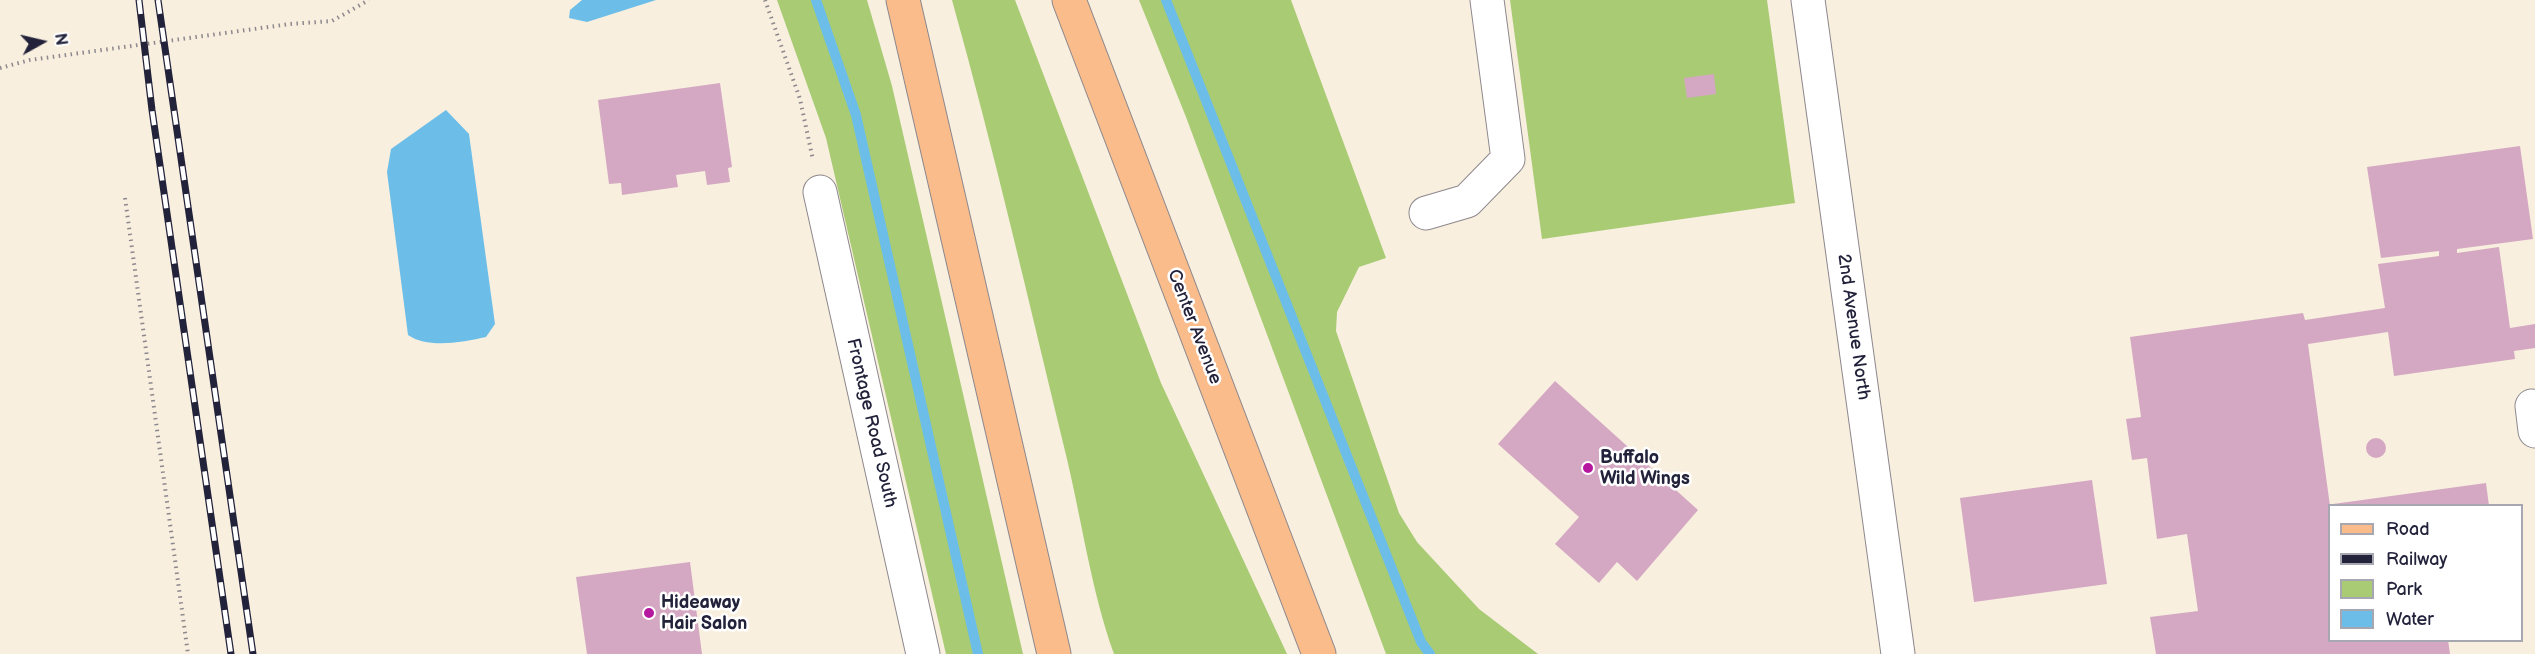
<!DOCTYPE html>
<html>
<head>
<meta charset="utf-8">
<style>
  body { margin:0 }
  #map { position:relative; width:2535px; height:654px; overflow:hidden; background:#f8efdf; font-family:"Balsamiq Sans",sans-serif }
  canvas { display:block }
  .legend { position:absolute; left:2328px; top:504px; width:195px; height:138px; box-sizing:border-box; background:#fff; border:2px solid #a7a7b1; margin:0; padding:8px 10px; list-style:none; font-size:18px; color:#22223b }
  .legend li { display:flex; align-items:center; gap:12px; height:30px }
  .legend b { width:30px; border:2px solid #a7a7b1 }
  .north { position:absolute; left:12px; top:12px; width:60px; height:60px; -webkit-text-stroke:4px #fff; paint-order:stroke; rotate:82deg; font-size:16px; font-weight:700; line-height:24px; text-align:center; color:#22223b }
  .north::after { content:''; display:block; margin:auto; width:21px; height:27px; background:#22223b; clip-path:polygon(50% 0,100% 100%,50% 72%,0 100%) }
</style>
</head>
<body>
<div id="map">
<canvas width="2535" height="654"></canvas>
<ul class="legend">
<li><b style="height:8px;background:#f9bc8a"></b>Road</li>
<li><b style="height:8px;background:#22223b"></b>Railway</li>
<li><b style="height:16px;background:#a8cb74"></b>Park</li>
<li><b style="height:16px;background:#6cbee8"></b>Water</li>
</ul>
<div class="north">N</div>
</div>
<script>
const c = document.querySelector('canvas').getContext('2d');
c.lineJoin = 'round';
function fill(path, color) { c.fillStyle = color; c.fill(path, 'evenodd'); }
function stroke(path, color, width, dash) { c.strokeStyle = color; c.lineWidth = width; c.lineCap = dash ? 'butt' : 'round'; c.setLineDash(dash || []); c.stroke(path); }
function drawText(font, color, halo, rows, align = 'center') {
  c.font = font + ' "Balsamiq Sans",sans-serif'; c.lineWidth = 5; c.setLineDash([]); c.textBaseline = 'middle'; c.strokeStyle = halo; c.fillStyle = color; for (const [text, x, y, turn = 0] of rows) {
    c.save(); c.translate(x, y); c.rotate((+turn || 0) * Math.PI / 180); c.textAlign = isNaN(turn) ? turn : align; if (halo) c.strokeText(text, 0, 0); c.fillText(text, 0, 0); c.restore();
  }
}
const green = new Path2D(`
  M 777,0 L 867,0 L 892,86 L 1023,654 L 946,654 L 826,138 Z
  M 952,0 L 1015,0 L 1161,383 L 1287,654 L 1114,654 C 1091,590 1082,521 1066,455 C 1029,303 994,150 952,0 Z
  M 1139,0 L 1291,0 L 1386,258 L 1359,267 L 1337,312 L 1336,331 L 1399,513 L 1417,542 L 1479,609 L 1538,654 L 1386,654 L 1186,117 Z
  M 1510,0 L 1767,0 L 1795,203 L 1542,239 Z`);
const water = new Path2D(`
  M 582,0 L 656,0 L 587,22 L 569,18 L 570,10 Z
  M 446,110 L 469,134 L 495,324 L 486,337 C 463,342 428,349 408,335 L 387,172 L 391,149 Z`);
const stream = new Path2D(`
  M 816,0 L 856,115 L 978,654
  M 1166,0 L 1421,642 L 1430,654`);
const building = new Path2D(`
  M 1714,74 L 1716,94 L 1687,98 L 1684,78 Z
  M 720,83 L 732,167 L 728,168 L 730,182 L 707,185 L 705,171 L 676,175 L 678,187 L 622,195 L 621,183 L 609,184 L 598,100 Z
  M 2520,146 L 2533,239 L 2457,249 L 2457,253 L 2499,247 L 2510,328 L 2535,324 L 2535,348 L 2514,351 L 2515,359 L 2394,376 L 2388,332 L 2308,344 L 2330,506 L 2330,640 L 2448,640 L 2450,654 L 2156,654 L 2150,617 L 2198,611 L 2187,534 L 2157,539 L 2147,458 L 2132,460 L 2126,419 L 2141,417 L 2130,337 L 2303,313 L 2305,320 L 2385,308 L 2378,264 L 2439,256 L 2439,251 L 2381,258 L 2367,167 Z
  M 1555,381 L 1698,510 L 1637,581 L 1617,562 L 1599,583 L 1555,544 L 1579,517 L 1498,444 Z
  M2366 448a10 10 0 1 1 20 0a10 10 0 1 1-20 0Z
  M 2092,480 L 2107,584 L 1974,602 L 1960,498 Z
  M 2486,483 L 2489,506 L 2334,506 L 2333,504 Z
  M 690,562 L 702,654 L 587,654 L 576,577 Z`);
const path = new Path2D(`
  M 765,0 L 800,99 L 813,160
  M 0,68 L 30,60 L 290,24 L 332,21 L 369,0
  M 125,198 L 188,654`);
const minor = new Path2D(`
  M 1808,0 L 1898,654
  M 820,192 L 923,654
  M 1426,213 L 1467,201 L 1508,159 L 1487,0
  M 2532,406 L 2535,431`);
const major = new Path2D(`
  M 903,0 L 1054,654
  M 1069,0 L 1319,654`);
const rail = new Path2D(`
  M 139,0 L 152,110 L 231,654
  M 158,0 L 253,654`);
const markers = [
  [1588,468,6,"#b5179e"],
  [649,613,6,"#b5179e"]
];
const streetNames = [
  ["Center Avenue",1194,327,69],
  ["2nd Avenue North",1853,327,82],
  ["Frontage Road South",871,423,77]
];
const poiNames = [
  ["Buffalo",1600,458],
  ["Wild Wings",1600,479],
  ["Hideaway",661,603],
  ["Hair Salon",661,624]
];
fill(green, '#a8cb74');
fill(water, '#6cbee8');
stroke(stream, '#6cbee8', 10);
fill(building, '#d4a8c2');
stroke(minor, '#8d888d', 35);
stroke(major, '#8d888d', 35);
stroke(path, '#8d888d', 4, [1.5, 4.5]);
stroke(minor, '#fff', 33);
stroke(major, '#f9bc8a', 33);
stroke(rail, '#22223b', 7);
stroke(rail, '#fff', 4.5, [14]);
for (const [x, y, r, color] of markers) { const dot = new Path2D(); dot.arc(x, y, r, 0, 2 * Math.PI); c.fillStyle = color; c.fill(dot); stroke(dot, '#fff', 2); }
drawText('18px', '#22223b', '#fff', streetNames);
drawText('bold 18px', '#22223b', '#fff', poiNames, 'left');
</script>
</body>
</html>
